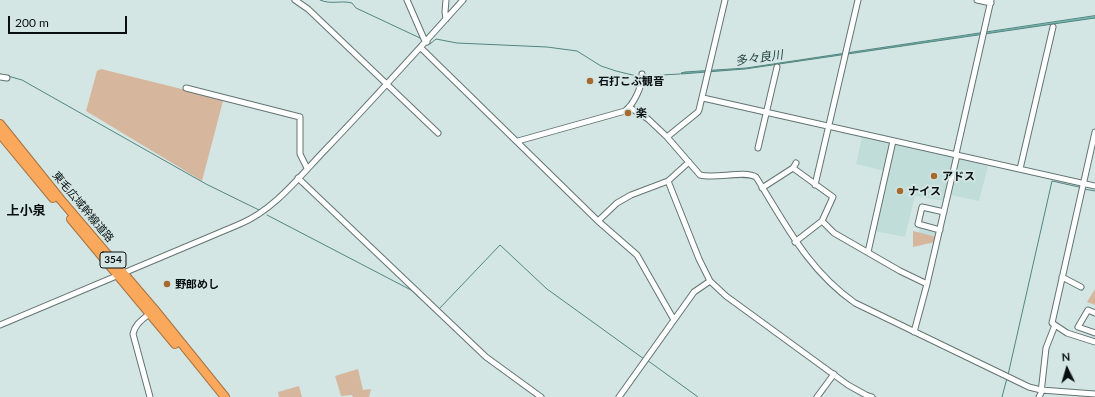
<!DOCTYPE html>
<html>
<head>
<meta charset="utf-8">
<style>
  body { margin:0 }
  #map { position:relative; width:1095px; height:397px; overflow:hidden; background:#d3e6e4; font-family:Lato,sans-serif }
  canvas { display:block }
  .north { position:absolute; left:1047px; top:349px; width:40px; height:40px; -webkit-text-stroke:3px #d3e6e4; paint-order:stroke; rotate:355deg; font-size:11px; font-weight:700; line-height:16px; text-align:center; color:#090f0f }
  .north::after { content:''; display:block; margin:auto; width:14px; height:18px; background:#090f0f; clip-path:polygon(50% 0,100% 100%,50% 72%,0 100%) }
  .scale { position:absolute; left:8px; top:16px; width:119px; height:18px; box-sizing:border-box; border:2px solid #090f0f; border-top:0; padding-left:5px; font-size:12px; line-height:14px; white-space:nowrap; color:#090f0f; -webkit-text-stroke:3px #d3e6e4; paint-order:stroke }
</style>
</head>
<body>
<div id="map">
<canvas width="1095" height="397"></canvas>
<div class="north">N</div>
<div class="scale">200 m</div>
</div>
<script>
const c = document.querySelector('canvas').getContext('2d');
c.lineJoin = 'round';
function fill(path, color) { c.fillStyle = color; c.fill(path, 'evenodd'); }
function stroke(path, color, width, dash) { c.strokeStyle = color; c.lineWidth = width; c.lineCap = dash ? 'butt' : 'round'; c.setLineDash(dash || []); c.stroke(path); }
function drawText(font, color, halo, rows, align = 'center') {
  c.font = font + ' Lato,"Noto Sans JP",sans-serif'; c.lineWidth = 4; c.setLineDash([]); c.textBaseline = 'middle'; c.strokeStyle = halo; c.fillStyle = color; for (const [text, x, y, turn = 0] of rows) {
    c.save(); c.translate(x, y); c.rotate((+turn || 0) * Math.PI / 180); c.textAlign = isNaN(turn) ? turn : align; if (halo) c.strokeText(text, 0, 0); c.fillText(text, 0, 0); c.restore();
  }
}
const built = new Path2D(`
  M 862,137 L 891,143 L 885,171 L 856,164 Z
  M 895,144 L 955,158 L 945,201 L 915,196 L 905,237 L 875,231 Z
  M 959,158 L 988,166 L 979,201 L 950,195 Z
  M 920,225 L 938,230 L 937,237 L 919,233 Z`);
const green = new Path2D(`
  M 101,69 L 222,99 L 223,101 L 202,181 L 86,111 L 97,71 Z
  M 913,231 L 937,237 L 935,242 L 913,247 Z
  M 1095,289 L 1095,305 L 1087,302 Z
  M 358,369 L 363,390 L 371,389 L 369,397 L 353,397 L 352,395 L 341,396 L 335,376 Z
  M 299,386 L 302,397 L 279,397 L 278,392 Z`);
const water = new Path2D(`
  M 1095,16 L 1095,18 L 1053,24 L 745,69 L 681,74 L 681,73 L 685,72 L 746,68 Z`);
const stream = new Path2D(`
  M 320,0 C 331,5 341,0 352,3 L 356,8 L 420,38
  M 410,0 L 426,37
  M 430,44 L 436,39 L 457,43 L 547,47 L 577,51 L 601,66 L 616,71 L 641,77
  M 0,74 L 5,75
  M 8,76 L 22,80 L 206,184 L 259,210
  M 644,76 L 680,74
  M 1084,189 L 1095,191
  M 267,215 L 411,290 L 435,312
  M 439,309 L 500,245 L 547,289 L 644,359
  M 647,360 L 698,397
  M 1008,375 L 1052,181 L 1079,187
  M 1002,397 L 1007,378`);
const minor = new Path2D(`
  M 295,0 L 308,9 L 438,133
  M 407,0 L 424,39 L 427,42
  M 446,0 L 445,12 L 446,19
  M 977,0 L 991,3
  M 421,48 L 598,221 L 637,255 L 674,320
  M 0,77 L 7,78
  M 186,88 L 300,117 L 300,154 L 307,168
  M 703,98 L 1095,186
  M 629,107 L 648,119 L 667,137 L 700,175 C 716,179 745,170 756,177 C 786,225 808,270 855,303 L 1029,387 L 1041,390 L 1095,394
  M 1095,132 L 1052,323 L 1067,333 L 1095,342
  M 667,137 L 698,112 L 699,110 L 725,0
  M 518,141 L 625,111 C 634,104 643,85 642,74
  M 758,148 L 777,67
  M 956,154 L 991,0
  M 793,168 L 833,197 L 822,221 L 834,233 L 900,271 L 927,284
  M 1020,169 L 1053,27
  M 298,178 L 486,357 L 541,397
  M 668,181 L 699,259 L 710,281 L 726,296 L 848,385 L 866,395 L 872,397
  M 815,185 L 858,0
  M 762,188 L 793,168 L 796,163
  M 598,221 L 617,203 L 631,195 L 668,181 L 689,162
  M 940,230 L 918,224 L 922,207 L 944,212
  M 795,242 L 822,221
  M 868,252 L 893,141
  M 1062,277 L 1081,287
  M 1095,313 L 1088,310 L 1078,327 L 1095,333
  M 149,314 C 142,320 135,324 133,334 L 150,397
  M 0,325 L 240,224 C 275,209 300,176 326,149 C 373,100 418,50 463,0
  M 914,332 L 927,284 L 957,155
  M 619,397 L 694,292 L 710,281
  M 817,397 L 834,374
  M 1039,397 L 1041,393 L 1046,348 L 1055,325`);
const highway = new Path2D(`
  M 0,124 L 61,200 L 154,309 L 225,397
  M 0,134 L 53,198
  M 71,219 L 175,344`);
const markers = [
  [590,81,4,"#a6692e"],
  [628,113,4,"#a6692e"],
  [934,176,4,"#a6692e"],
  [900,191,4,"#a6692e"],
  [167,284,4,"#a6692e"]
];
const shields = [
  [113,260,26]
];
const shieldNames = [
  ["354",113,260]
];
const poiNames = [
  ["石打こぶ観音",598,81],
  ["楽",636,113],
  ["アドス",942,176],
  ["ナイス",908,191],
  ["野郎めし",175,284]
];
const streetNames = [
  ["東毛広域幹線道路",83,207,50]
];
const waterNames = [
  ["多々良川",759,58,-8]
];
const quarterNames = [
  ["上小泉",26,211]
];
fill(built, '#c0ddda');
fill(green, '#d6b79e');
fill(water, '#73b7b2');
stroke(water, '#538581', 1);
stroke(stream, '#538581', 1);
stroke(minor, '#637473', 7);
stroke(highway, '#a67241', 10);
stroke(minor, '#fff', 5);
stroke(highway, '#faa85c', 8);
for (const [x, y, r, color] of markers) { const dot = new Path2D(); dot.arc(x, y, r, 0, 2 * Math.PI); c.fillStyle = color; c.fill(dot); stroke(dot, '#d3e6e4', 1.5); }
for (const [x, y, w] of shields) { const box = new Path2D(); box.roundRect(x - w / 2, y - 8, w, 16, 3); c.fillStyle = '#d3e6e4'; c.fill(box); stroke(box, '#090f0f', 1); }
drawText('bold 10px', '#090f0f', null, shieldNames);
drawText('bold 11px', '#090f0f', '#d3e6e4', poiNames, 'left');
drawText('11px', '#090f0f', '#d3e6e4', streetNames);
drawText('italic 12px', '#1b3d3a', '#d3e6e4', waterNames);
drawText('bold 13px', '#090f0f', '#d3e6e4', quarterNames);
</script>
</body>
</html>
